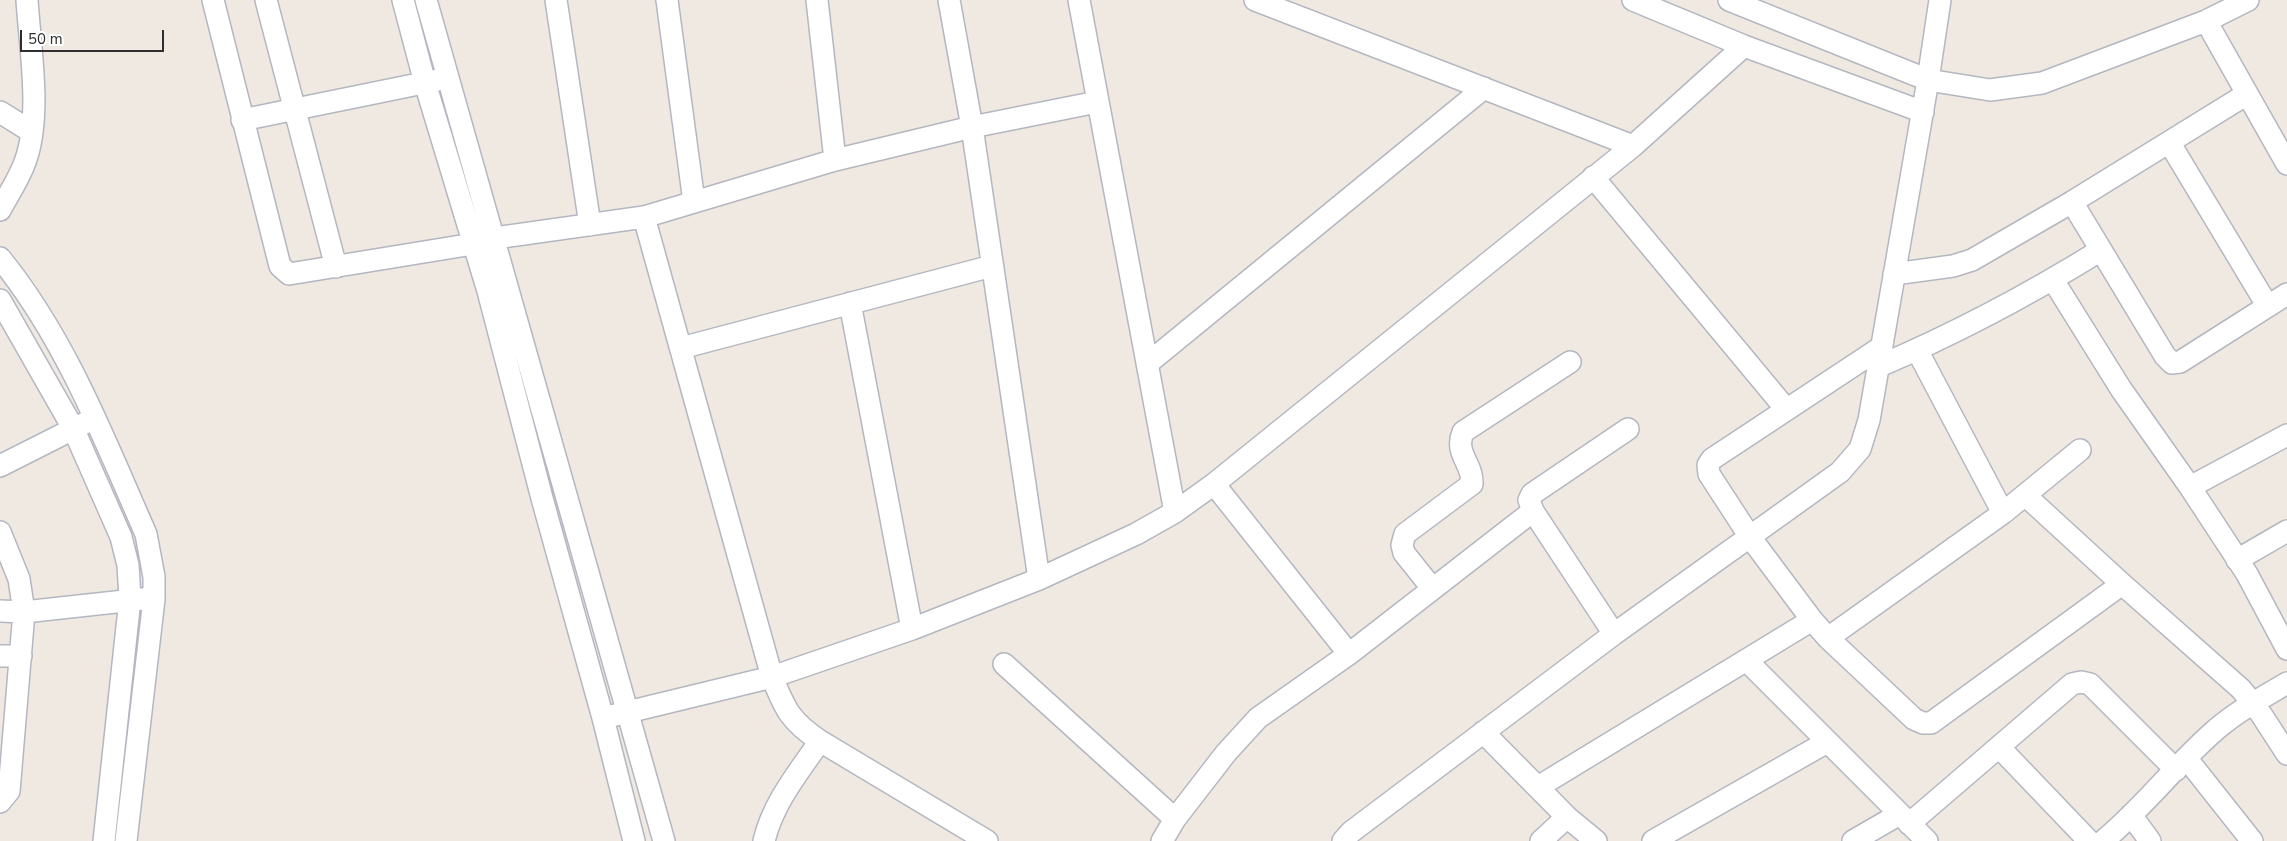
<!DOCTYPE html>
<html>
<head>
<meta charset="utf-8">
<style>
  body { margin:0 }
  #map { position:relative; width:2287px; height:841px; overflow:hidden; background:#efe9e1; font-family:"Nunito Sans",sans-serif }
  canvas { display:block }
  .scale { position:absolute; left:20px; top:30px; width:144px; height:22px; box-sizing:border-box; border:2px solid #2e2e2e; border-top:0; padding-left:6px; font-size:15px; line-height:18px; white-space:nowrap; color:#2e2e2e; -webkit-text-stroke:4px #fff; paint-order:stroke }
</style>
</head>
<body>
<div id="map">
<canvas width="2287" height="841"></canvas>
<div class="scale">50 m</div>
</div>
<script>
const c = document.querySelector('canvas').getContext('2d');
c.lineJoin = 'round';
function stroke(path, color, width, dash) { c.strokeStyle = color; c.lineWidth = width; c.lineCap = dash ? 'butt' : 'round'; c.setLineDash(dash || []); c.stroke(path); }
const street = new Path2D(`
  M 213,0 L 280,266 L 289,274 L 473,244 L 495,238 L 644,217 L 835,160 L 972,127 L 1097,102
  M 266,0 L 336,267
  M 403,0 L 425,83 L 488,291 L 543,502 L 603,718 L 634,841
  M 426,0 L 664,841
  M 556,0 L 590,225
  M 667,0 L 694,202
  M 817,0 L 835,160
  M 949,0 L 972,127 L 1039,579
  M 1079,0 L 1175,512
  M 1255,0 L 1633,146
  M 1633,0 L 1744,46 L 1923,112
  M 1729,0 L 1928,80 L 1990,90 L 2042,83 L 2206,21 L 2248,0
  M 2206,21 L 2287,164
  M 0,112 L 32,132
  M 242,120 L 438,80
  M 2169,142 L 2267,305
  M 1593,177 L 1786,409
  M 2072,202 L 2165,356 L 2172,363 L 2180,362 L 2287,294
  M 0,210 C 8,195 19,179 25,162 C 42,117 30,48 27,0
  M 644,217 L 772,677 C 785,709 790,721 820,741 L 987,841
  M 0,258 C 66,339 104,439 146,534 L 154,577 L 154,599 L 126,841
  M 1894,274 L 1953,266 L 1972,260 L 2072,202 L 2247,94
  M 2053,280 L 2121,389 L 2190,487 L 2247,574 L 2287,649
  M 0,300 L 73,428 L 121,537 L 128,565 L 130,599 L 104,841
  M 850,303 L 912,629
  M 681,348 L 992,266
  M 1880,348 L 1712,459 L 1708,465 L 1709,474 L 1750,537 L 1812,620 L 1828,638 L 1914,719 L 1923,723 L 1931,723 L 2122,584
  M 1917,350 L 2003,513
  M 1147,364 L 1484,88
  M 1877,367 C 1955,334 2030,294 2101,250
  M 0,466 L 85,423
  M 1214,484 L 1349,654
  M 2190,487 L 2287,435
  M 2026,496 L 2122,584 L 2241,689 L 2261,714 L 2287,754
  M 0,532 L 19,579 L 24,612 L 9,791 L 0,802
  M 2237,560 L 2287,531
  M 1432,588 L 1404,553 L 1402,545 L 1405,534 L 1472,484 C 1473,463 1454,454 1463,432 L 1570,362
  M 0,611 L 24,612 L 143,599
  M 1614,634 L 1533,511 L 1529,500 L 1532,494 L 1628,429
  M 1828,638 L 2003,513 L 2080,450
  M 0,656 L 21,656
  M 1746,660 L 1927,841
  M 1004,664 L 1175,819
  M 603,718 L 772,677 L 912,629 L 1039,579 L 1136,534 L 1175,512 L 1214,484 L 1633,146 L 1744,46
  M 1483,732 L 1567,817 L 1596,841
  M 1999,747 L 2089,841
  M 2187,759 L 2252,841
  M 1538,787 L 1812,620
  M 2131,815 L 2150,841
  M 1909,824 L 2072,684 L 2081,682 L 2090,684 L 2176,770
  M 764,841 C 773,803 798,773 820,741
  M 1162,841 L 1175,819 L 1226,753 L 1258,718 L 1349,654 L 1533,511
  M 1343,841 L 1351,832 L 1614,634 L 1840,472 L 1860,449 L 1869,420 L 1928,80 L 1940,0
  M 1541,841 L 1567,817
  M 1653,841 L 1827,742
  M 1853,841 L 1898,815
  M 2103,841 C 2142,809 2173,768 2211,734 C 2234,713 2260,699 2287,683`);
stroke(street, '#b4b7c1', 24);
stroke(street, '#fff', 21);
</script>
</body>
</html>
